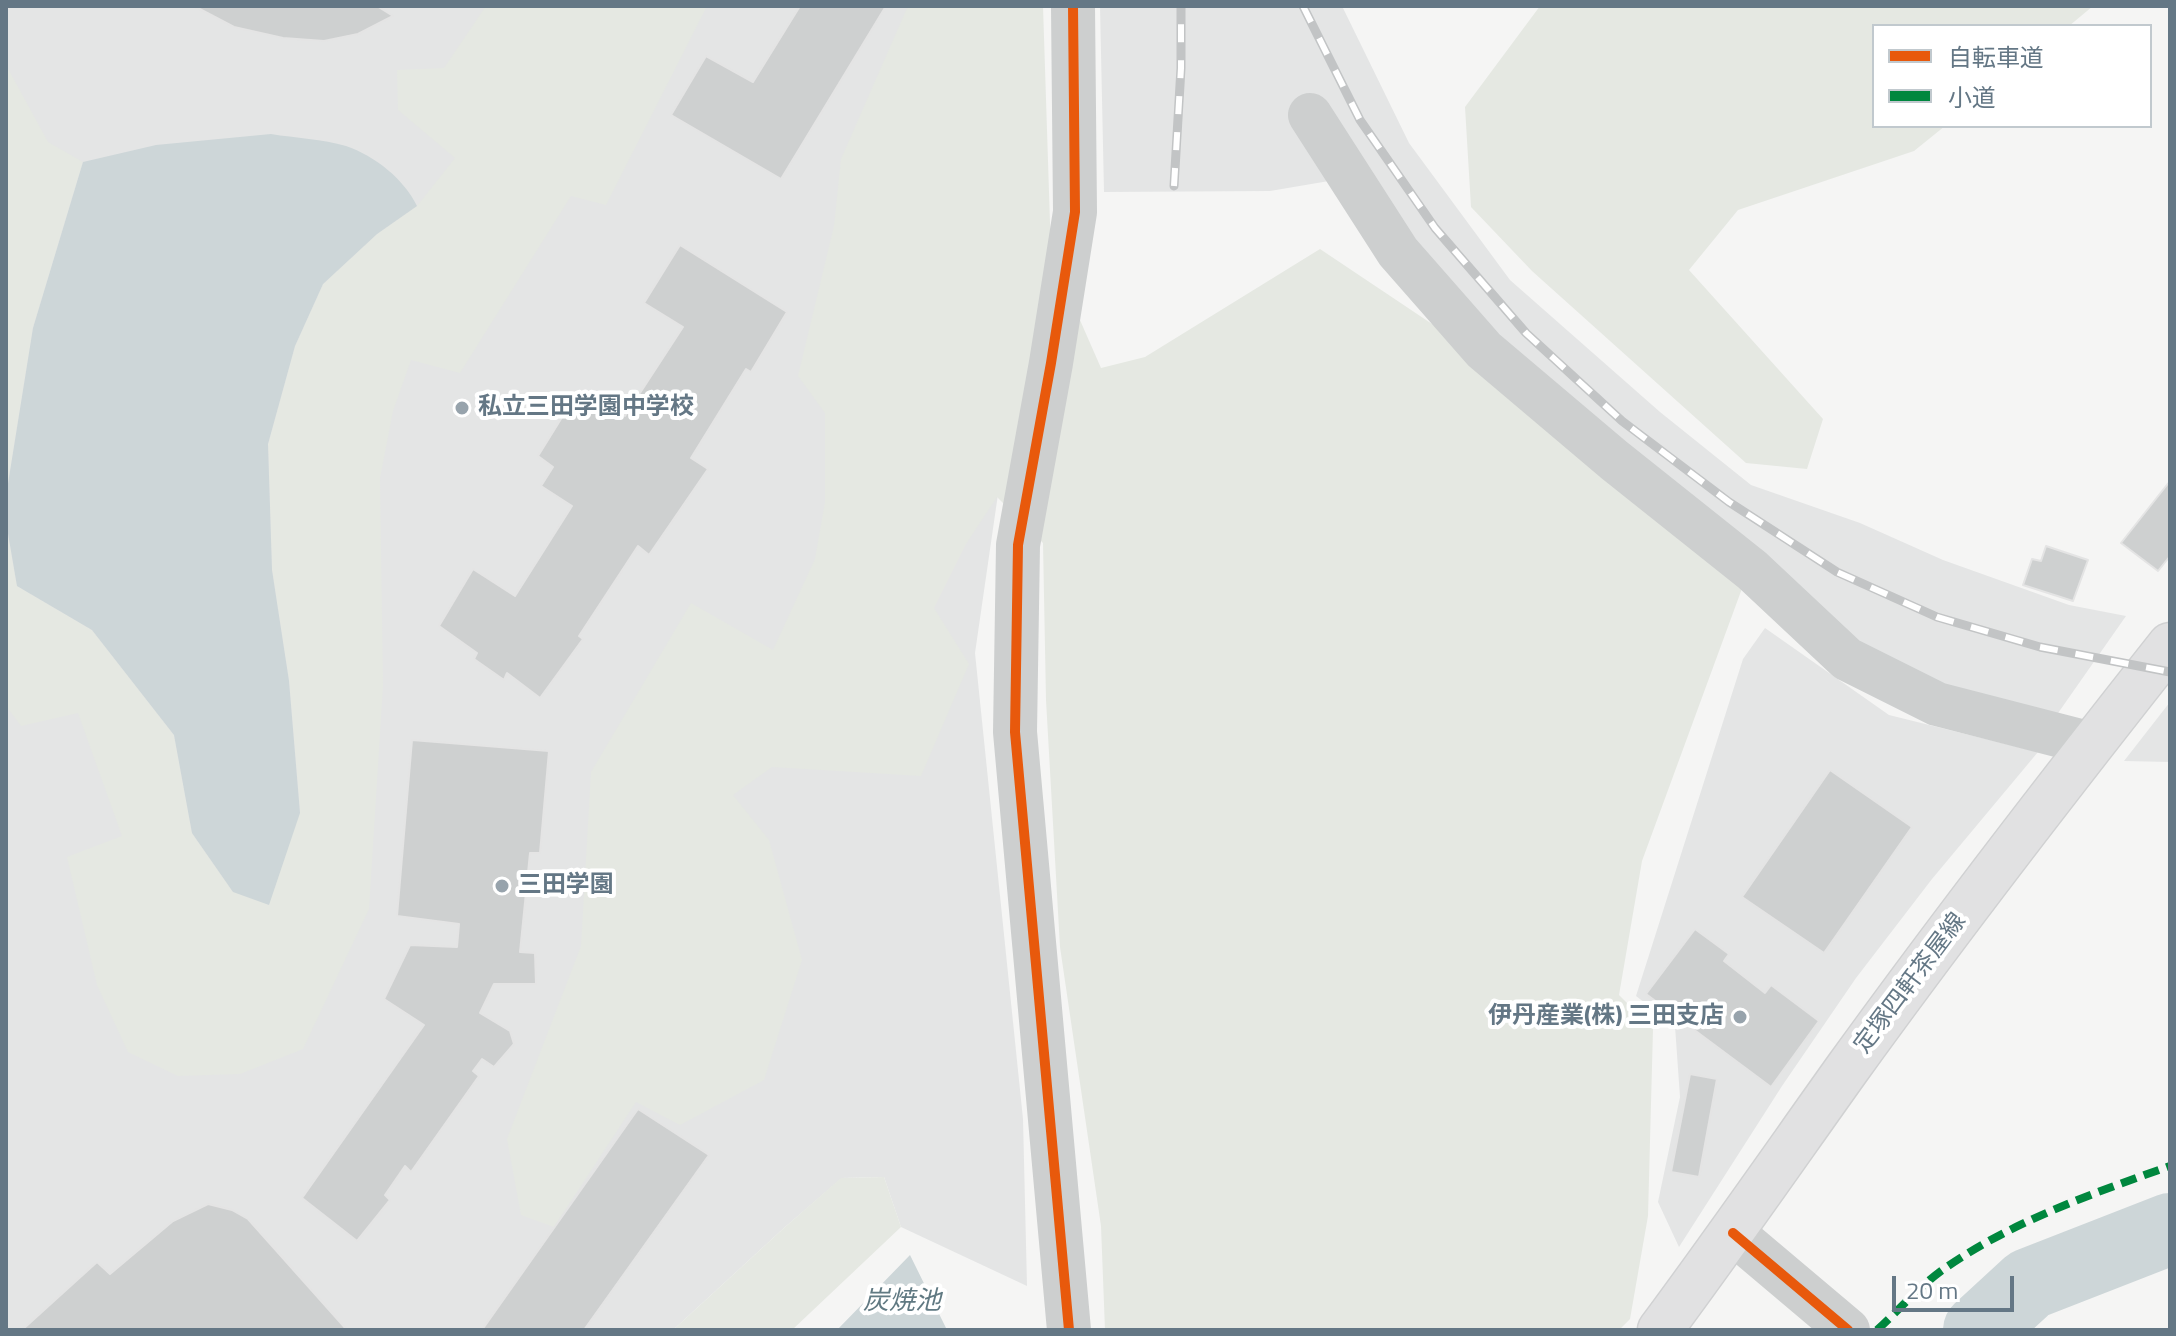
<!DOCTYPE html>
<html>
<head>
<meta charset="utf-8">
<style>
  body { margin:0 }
  #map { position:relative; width:2176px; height:1336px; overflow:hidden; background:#f5f5f4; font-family:"Titillium Web","Noto Sans JP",sans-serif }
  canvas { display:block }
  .frame { position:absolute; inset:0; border:8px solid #647785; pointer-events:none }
  .legend { position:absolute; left:1872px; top:24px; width:280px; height:104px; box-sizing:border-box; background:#fff; border:2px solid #c1c9ce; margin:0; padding:10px 14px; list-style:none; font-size:24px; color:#647785 }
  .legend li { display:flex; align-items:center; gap:16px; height:40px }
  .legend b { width:40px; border:2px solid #c1c9ce }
  .scale { position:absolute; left:1892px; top:1276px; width:122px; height:36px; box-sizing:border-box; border:4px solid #647785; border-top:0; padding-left:10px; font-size:24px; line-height:28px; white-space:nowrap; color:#647785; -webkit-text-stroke:6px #fff; paint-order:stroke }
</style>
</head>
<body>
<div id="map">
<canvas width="2176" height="1336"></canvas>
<div class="frame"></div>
<ul class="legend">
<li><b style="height:10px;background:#e8590c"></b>自転車道</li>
<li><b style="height:10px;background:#00873e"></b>小道</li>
</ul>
<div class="scale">20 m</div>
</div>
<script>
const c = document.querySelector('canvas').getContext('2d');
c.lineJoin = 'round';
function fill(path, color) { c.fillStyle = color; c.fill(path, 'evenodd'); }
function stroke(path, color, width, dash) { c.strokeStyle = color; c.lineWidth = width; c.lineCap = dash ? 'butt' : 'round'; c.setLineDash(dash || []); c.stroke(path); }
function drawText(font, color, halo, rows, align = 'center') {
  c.font = font + ' "Titillium Web","Noto Sans JP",sans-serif'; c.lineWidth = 8; c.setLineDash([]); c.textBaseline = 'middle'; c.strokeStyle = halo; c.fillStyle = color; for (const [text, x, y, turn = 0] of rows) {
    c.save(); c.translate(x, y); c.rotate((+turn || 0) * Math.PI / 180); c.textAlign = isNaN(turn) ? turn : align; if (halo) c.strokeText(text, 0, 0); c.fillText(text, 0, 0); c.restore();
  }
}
const built = new Path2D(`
  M 6,6 L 1043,6 L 1007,432 L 975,653 L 1023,1119 L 1027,1286 L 901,1227 L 884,1177 L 842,1178 L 785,1227 L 673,1330 L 6,1330 Z
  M 1100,6 L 1342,6 L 1409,143 L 1510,280 L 1660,412 L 1751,485 L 1860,523 L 1943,560 L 2069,605 L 2126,616 L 2035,746 L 1873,694 L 1329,181 L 1270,191 L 1104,192 Z
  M 1765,628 L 1889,715 L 2038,752 L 1932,879 L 1856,978 L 1782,1086 L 1679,1247 L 1658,1202 L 1680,1097 L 1675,1026 L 1636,996 L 1743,659 Z
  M 2170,702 L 2170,762 L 2124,761 Z`);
const green = new Path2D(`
  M 486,6 L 707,6 L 606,205 L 571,196 L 460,373 L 411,360 L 393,411 L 380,478 L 383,685 L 369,909 L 303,1049 L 240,1074 L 178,1076 L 128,1052 L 97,985 L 67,857 L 122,836 L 78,713 L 21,726 L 6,706 L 6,522 L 17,586 L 92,630 L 174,735 L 192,833 L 233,892 L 300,813 L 289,681 L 272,570 L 268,444 L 295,346 L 323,284 L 377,234 L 417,206 L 455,158 L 398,110 L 397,70 L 444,68 Z
  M 908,6 L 1043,6 L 1051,254 L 1101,368 L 1145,357 L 1320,249 L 1444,332 L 1744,583 L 1642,861 L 1619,995 L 1653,1029 L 1648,1216 L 1630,1319 L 1619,1330 L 1105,1330 L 1101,1226 L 1060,947 L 1046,700 L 1043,543 L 997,497 L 966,544 L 934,608 L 969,664 L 921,776 L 772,767 L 733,795 L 769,840 L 802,960 L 764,1080 L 680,1125 L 636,1102 L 554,1227 L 521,1215 L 507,1139 L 581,946 L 591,772 L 691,603 L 773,650 L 815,559 L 825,502 L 825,413 L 798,376 L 834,226 L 841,159 Z
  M 1540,6 L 2093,6 L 2069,26 L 1874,26 L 1874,126 L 1945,126 L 1914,151 L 1738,210 L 1689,270 L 1823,419 L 1807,469 L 1746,463 L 1532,271 L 1471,207 L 1465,107 Z
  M 6,65 L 48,142 L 83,162 L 33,328 L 6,496 Z
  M 884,1177 L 901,1227 L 792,1330 L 673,1330 L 785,1227 L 841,1178 Z`);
const water = new Path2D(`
  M 271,134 C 295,138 323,139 346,146 C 375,156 404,179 417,206 L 377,234 L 323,284 L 295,346 L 268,444 L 272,570 L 289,681 L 300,813 L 269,905 L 233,892 L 192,833 L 174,735 L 92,630 L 17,586 L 6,522 L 6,496 L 33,328 L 83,162 L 156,145 Z
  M 910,1255 L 947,1330 L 837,1330 Z`);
const river = new Path2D(`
  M 1979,1330 L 2029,1284 L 2170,1229`);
const building = new Path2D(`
  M 377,6 L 393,16 L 358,34 L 324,41 L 283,38 L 234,27 L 194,6 Z
  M 800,6 L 886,6 L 781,179 L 671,115 L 706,56 L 753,82 Z
  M 680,245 L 787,312 L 751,372 L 746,369 L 691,458 L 708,469 L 649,555 L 638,546 L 579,636 L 583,639 L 540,698 L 507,673 L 504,680 L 474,659 L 477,653 L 439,626 L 473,569 L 515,596 L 572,506 L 541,486 L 553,467 L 538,456 L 569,406 L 584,416 L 595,395 L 625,416 L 683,327 L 644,303 Z
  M 2170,481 L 2170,556 L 2158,571 L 2121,543 Z
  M 2046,546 L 2088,560 L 2073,601 L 2023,585 L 2032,559 L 2041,561 Z
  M 412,740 L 549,751 L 540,853 L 530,853 L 520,952 L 535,953 L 536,984 L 494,984 L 480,1013 L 510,1031 L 514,1044 L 494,1067 L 482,1059 L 473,1071 L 479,1076 L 411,1172 L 405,1166 L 385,1195 L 390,1200 L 357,1241 L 302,1198 L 424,1025 L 384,999 L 410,945 L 457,947 L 459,924 L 397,916 Z
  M 1830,770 L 1912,827 L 1824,953 L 1742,897 Z
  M 1695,929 L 1729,954 L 1724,961 L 1765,993 L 1771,985 L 1819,1021 L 1771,1087 L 1646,994 Z
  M 1690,1074 L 1717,1079 L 1699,1177 L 1671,1172 Z
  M 638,1109 L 709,1155 L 584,1330 L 482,1330 Z
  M 208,1204 L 232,1210 L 248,1219 L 347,1330 L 22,1330 L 97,1262 L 110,1274 L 173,1221 Z`);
const minor = new Path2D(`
  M 1310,115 L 1398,252 L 1484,350 L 1614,460 L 1752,570 L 1847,659 L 1937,704 L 2092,744
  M 1733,1233 L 1848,1330
  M 1069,1330 L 1015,732 L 1018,545 L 1051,363 L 1075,212 L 1073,6`);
const major = new Path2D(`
  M 1660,1330 C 1724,1244 1785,1156 1847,1069 C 1951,925 2060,784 2170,645`);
const rail = new Path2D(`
  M 1303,6 L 1360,120 L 1435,228 L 1526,333 L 1622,421 L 1729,502 L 1837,572 L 1937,617 L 2040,647 L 2170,672
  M 1174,186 L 1181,68 L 1181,6`);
const quiet = new Path2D(`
  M 1877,1330 C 1898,1311 1918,1288 1941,1271 C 2010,1222 2091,1194 2170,1166`);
const cycleway = new Path2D(`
  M 1733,1233 L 1848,1330
  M 1069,1330 L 1015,732 L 1018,545 L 1051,363 L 1075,212 L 1073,6`);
const markers = [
  [462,408,8,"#97a3ac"],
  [502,886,8,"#97a3ac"],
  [1740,1017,8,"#97a3ac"]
];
const poiNames = [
  ["私立三田学園中学校",478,408],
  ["三田学園",518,886],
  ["伊丹産業(株) 三田支店",1724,1017,"right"]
];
const streetNames = [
  ["定塚四軒茶屋線",1911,984,-53]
];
const waterNames = [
  ["炭焼池",902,1303]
];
fill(built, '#e4e5e5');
fill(green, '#e5e8e2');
fill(water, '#cdd6d8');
stroke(river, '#cdd6d8', 72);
fill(building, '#ced0d0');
stroke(building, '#e4e4e4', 2);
stroke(major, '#d0d1d2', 47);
stroke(minor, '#cdcfcf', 44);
stroke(major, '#e1e1e2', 44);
stroke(rail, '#c2c4c5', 9);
stroke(rail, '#fff', 6, [18]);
stroke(quiet, '#00873e', 8, [16, 8]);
stroke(cycleway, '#e8590c', 10);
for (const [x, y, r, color] of markers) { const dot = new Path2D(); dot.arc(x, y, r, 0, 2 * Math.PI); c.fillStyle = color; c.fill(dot); stroke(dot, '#fff', 3); }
drawText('bold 24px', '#647785', '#fff', poiNames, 'left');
drawText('24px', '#647785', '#fff', streetNames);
drawText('italic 26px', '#607982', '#fff', waterNames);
</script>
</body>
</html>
